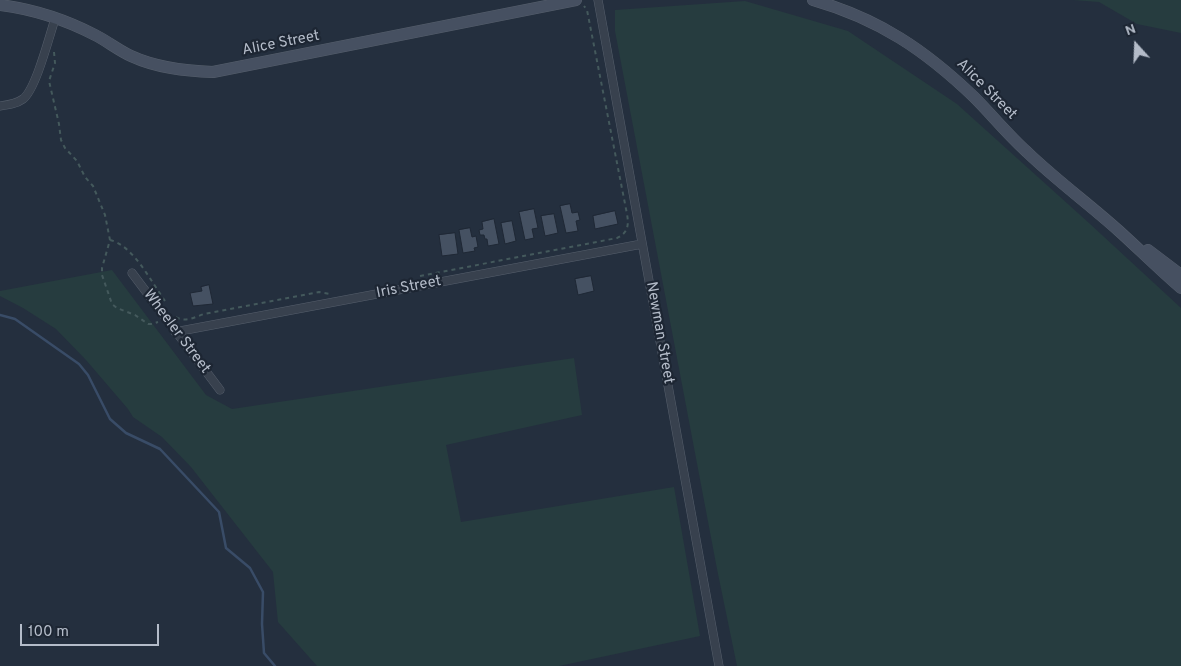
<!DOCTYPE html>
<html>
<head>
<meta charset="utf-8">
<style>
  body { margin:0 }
  #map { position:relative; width:1181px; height:666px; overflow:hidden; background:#242f3e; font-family:Overpass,sans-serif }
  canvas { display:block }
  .north { position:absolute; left:1111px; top:20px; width:50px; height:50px; -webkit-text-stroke:4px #1d2633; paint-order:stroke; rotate:340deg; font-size:14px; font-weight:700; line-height:20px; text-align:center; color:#b4bcc9 }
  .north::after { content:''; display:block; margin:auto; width:18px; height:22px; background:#b4bcc9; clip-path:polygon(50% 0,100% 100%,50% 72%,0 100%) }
  .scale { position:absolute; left:20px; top:624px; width:139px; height:22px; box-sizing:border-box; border:2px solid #b4bcc9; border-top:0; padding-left:6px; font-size:15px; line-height:18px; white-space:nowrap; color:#b4bcc9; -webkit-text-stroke:4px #1d2633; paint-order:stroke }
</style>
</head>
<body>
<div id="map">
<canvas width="1181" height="666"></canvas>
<div class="north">N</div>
<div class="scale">100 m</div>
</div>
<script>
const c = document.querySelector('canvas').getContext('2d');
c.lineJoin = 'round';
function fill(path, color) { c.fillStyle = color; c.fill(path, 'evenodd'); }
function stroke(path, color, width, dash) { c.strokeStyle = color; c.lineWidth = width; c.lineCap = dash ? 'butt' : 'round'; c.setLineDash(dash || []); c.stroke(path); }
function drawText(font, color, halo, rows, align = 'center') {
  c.font = font + ' Overpass,sans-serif'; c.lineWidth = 4.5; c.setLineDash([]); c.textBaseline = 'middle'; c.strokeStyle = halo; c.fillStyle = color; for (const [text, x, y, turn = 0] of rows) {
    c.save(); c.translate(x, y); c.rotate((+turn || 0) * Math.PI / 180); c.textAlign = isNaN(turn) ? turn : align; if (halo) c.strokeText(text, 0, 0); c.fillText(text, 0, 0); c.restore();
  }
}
const green = new Path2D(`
  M 1073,0 L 1181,0 L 1181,33 L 1137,24 L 1099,2 Z
  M 745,1 L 848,31 L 957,104 L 1089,223 L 1181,308 L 1181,666 L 737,666 L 717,569 L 615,31 L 615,10 Z
  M 112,270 L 206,395 L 232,409 L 574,358 L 582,415 L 446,445 L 461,522 L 674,487 L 700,636 L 559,666 L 317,666 L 278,622 L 273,572 L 191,467 L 162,437 L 133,417 L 128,409 L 86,360 L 56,329 L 23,308 L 0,296 L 0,291 Z`);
const stream = new Path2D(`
  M 0,315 L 15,319 L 79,364 L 88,375 L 110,419 L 126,433 L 160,449 L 219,512 L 226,548 L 250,568 L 263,592 L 262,624 L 264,653 L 275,666`);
const building = new Path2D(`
  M 570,204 L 572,213 L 578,212 L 580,220 L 576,221 L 578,231 L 566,233 L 560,206 Z
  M 534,209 L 538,228 L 532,229 L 534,238 L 525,240 L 519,212 Z
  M 615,211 L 618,224 L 595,229 L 593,216 Z
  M 554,214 L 558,233 L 545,236 L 541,216 Z
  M 494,219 L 499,244 L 488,246 L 487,239 L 485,239 L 484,235 L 480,235 L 479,230 L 483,229 L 482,222 Z
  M 512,221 L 516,241 L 505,244 L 501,223 Z
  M 470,228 L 472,237 L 476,236 L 478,247 L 474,248 L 475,251 L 463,253 L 459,230 Z
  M 455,233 L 458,254 L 442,256 L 439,235 Z
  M 591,276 L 594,291 L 578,295 L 575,279 Z
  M 209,285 L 213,304 L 193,306 L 190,293 L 202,291 L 201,287 Z`);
const path = new Path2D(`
  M 54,52 L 55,63 L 49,81 L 59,124 L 61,140 L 65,148 L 77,161 L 85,177 L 93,186 L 105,215 L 110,240 L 102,268 L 102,275 L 112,304 L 117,308 L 135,315 L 148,324 L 152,324 L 158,322
  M 110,240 C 133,245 152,283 165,301
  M 420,276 L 617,238 C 628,233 629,225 627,214 L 587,10 L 584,6
  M 176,317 C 185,323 195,317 204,314 L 319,292 L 330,294`);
const street = new Path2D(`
  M 598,0 L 719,666
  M 0,106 C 8,105 16,104 23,99 C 36,89 49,37 55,19
  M 132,273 L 220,390
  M 175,332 L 642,244`);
const secondary = new Path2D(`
  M 813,0 C 879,19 925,50 974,97 C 992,115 1008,135 1027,152 C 1056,180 1089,204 1119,231 C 1140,250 1160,270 1181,288
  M 0,5 C 32,9 66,20 95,35 C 107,41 118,50 131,56 C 157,68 185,71 213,72 L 576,0
  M 1148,250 L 1181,275`);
const streetNames = [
  ["Alice Street",281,44,-11],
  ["Alice Street",986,90,45],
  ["Iris Street",409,288,-11],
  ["Wheeler Street",176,332,53],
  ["Newman Street",659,333,80]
];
fill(green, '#263c3f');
stroke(stream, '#394c67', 2.5);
fill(building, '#455162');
stroke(building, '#1f2835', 1);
stroke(street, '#565f6c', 9);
stroke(secondary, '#565f6c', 12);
stroke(path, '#44595c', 2, [4, 4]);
stroke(street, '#38414e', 8);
stroke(secondary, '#465061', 11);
drawText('15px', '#b4bcc9', '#1d2633', streetNames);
</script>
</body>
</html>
